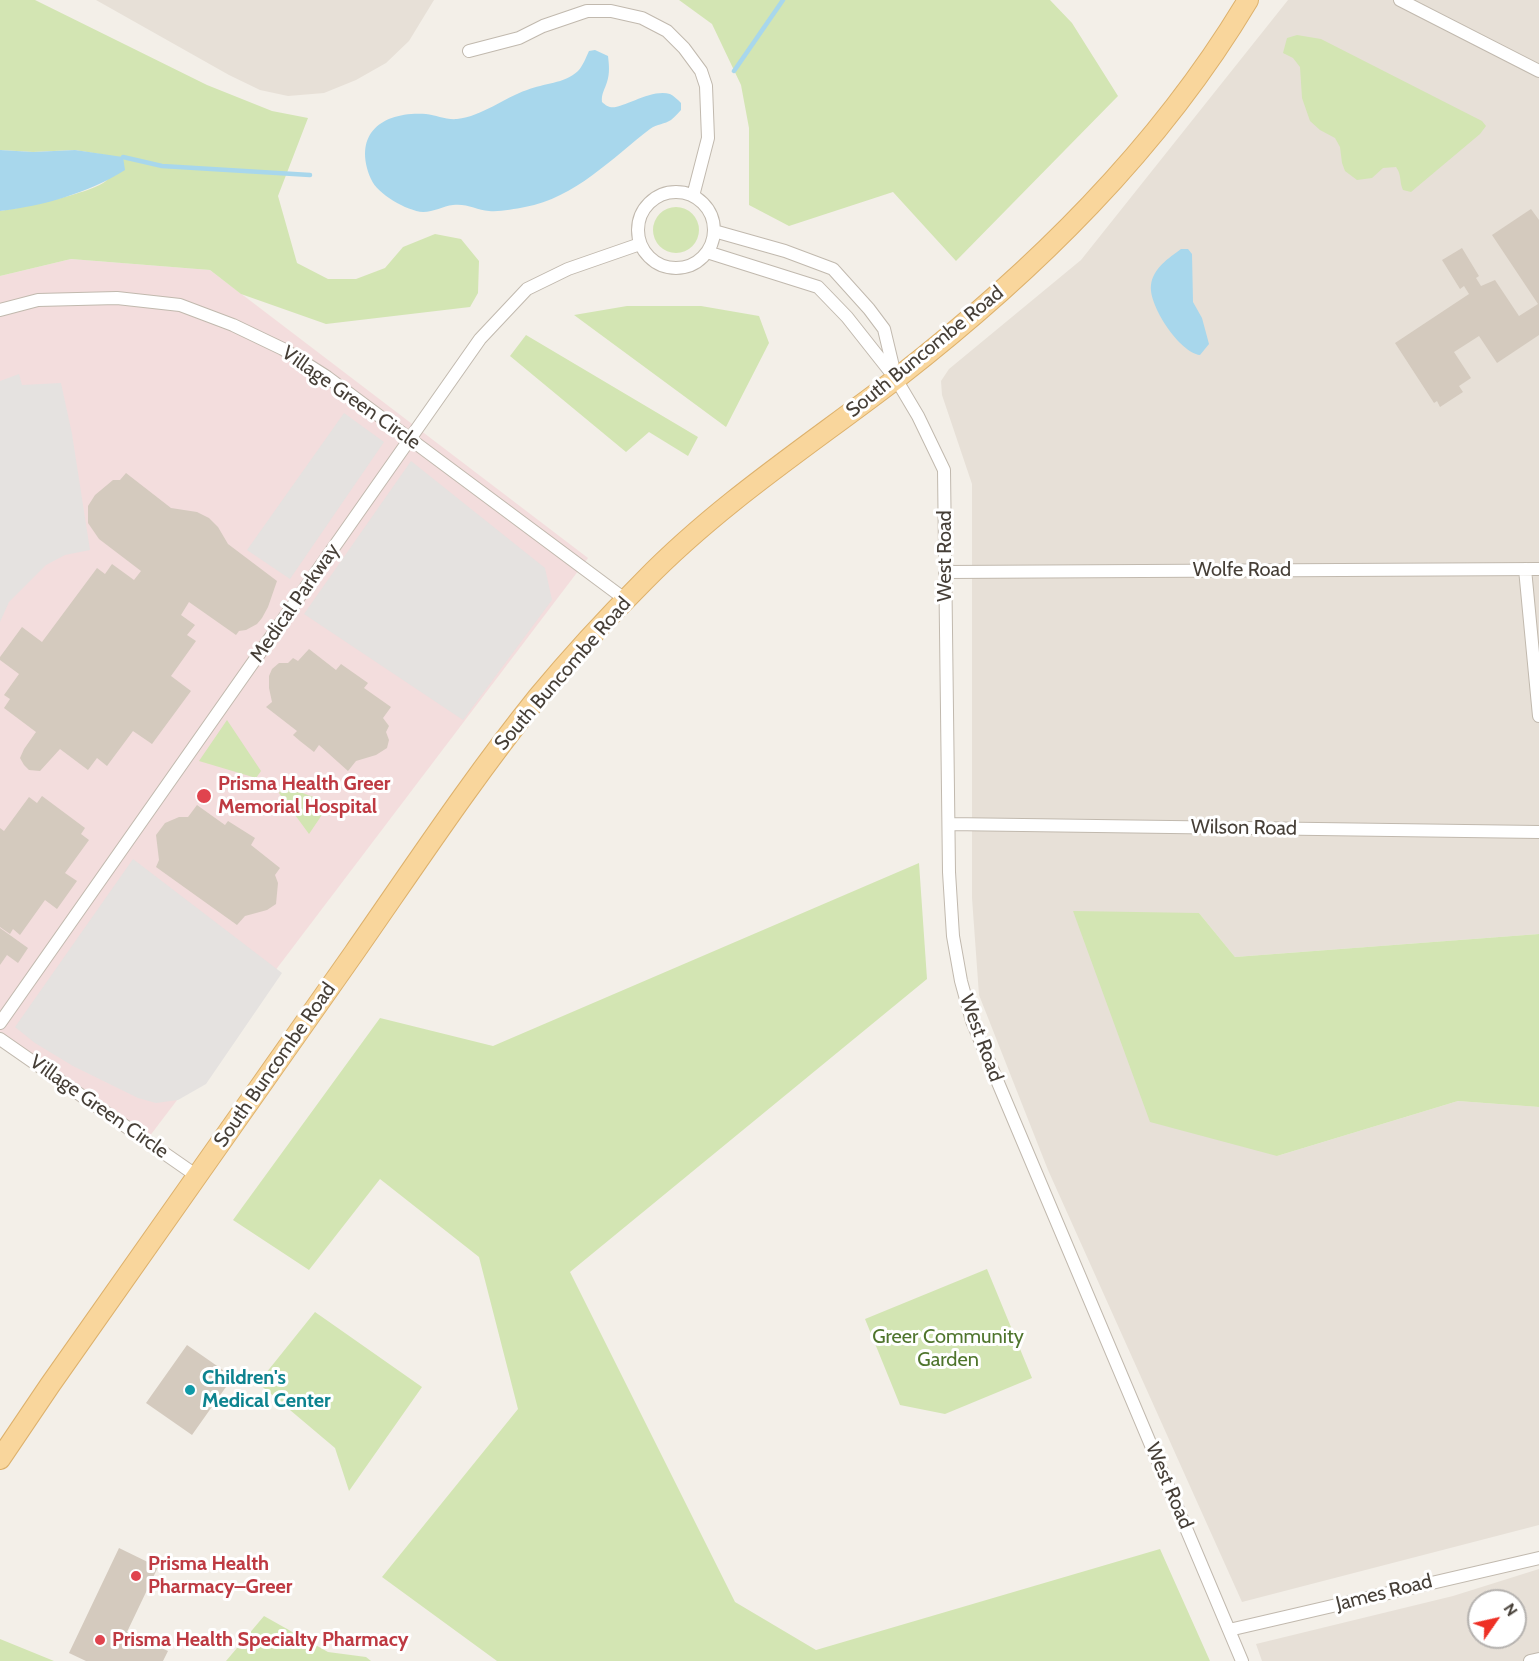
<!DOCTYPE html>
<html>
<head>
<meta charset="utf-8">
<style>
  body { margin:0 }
  #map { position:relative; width:1539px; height:1661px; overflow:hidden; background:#f3efe8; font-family:Cabin,sans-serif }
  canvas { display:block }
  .north { position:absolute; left:1467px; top:1589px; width:60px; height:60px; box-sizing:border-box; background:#fff; border:2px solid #b5b2af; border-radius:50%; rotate:56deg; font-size:16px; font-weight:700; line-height:24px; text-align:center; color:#463f37 }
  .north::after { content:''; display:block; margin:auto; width:21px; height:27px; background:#ee3025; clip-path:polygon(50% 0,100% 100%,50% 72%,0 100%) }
</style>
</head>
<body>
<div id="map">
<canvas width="1539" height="1661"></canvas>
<div class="north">N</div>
</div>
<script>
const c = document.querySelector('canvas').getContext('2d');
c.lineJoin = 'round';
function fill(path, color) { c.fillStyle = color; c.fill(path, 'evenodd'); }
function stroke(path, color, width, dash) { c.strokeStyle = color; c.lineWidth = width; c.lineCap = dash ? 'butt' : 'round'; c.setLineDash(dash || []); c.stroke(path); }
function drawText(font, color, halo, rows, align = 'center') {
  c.font = font + ' Cabin,sans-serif'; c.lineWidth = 6; c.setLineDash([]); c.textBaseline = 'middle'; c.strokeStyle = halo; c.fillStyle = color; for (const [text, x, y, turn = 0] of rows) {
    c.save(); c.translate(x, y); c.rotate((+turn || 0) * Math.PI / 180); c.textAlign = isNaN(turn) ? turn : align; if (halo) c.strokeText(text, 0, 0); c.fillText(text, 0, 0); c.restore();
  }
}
const residential = new Path2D(`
  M 96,0 L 434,0 L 409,41 L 386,63 L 356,80 L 324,93 L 288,96 L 260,90 L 229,75 Z
  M 1288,0 L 1539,0 L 1539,934 L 1235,957 L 1199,913 L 1277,1156 L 1458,1101 L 1539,1107 L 1539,1525 L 1242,1602 L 1048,1170 L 979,995 L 972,898 L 972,484 L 942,395 L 941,381 L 949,369 L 1081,260 Z
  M 1539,1569 L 1539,1661 L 1262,1661 L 1256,1644 L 1453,1596 ZM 1479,1601 L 1515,1601 L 1515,1637 L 1479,1637 Z`);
const medical = new Path2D(`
  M 71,259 L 210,270 L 588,558 L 146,1141 L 0,1034 L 0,276 Z`);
const green = new Path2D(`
  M 0,0 L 35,0 L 207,85 L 272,111 L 308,118 L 278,196 L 297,263 L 328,279 L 356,279 L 385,268 L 403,247 L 435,234 L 461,239 L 479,261 L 478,293 L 470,307 L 326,324 L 241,294 L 210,270 L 71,259 L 0,276 L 0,211 C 20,208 94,193 107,180 C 113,174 118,165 123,158 L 75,150 L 33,152 L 0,150 Z
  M 679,0 L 1050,0 L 1072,23 L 1118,96 L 956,261 L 893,192 L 789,226 L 749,205 L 749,128 L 741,85 L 712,24 Z
  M 1297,35 L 1321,39 L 1482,121 L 1486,126 L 1480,134 L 1411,192 L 1403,190 C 1399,182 1402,175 1396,167 L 1383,168 L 1372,178 L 1357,180 L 1345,171 L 1342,163 L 1340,147 L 1335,138 L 1320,130 L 1310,121 L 1302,98 L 1300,67 L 1293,58 L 1283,53 L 1287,38 Z
  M653 230a23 23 0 1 1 46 0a23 23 0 1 1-46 0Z
  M 627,306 L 701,306 L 759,316 L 769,343 L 726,427 L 574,315 Z
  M 526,335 L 698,437 L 688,456 L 649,432 L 626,452 L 510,356 Z
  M 227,720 L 261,771 L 256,778 L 199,761 Z
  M 283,786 L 330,803 L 309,834 L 279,793 Z
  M 919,863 L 927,979 L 570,1272 L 735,1602 L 816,1650 L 1160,1549 L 1210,1661 L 497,1661 L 382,1577 L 518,1409 L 479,1257 L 380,1179 L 309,1270 L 233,1220 L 380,1018 L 493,1046 Z
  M 1073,911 L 1199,913 L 1235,957 L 1539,934 L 1539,1107 L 1458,1101 L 1277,1156 L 1150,1122 Z
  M 987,1269 L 1032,1378 L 945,1414 L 900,1405 L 865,1319 Z
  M 315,1312 L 422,1387 L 349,1491 L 335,1448 L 258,1383 Z
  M 264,1616 L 328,1652 L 366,1657 L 371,1661 L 226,1661 Z
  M 0,1639 L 54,1661 L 0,1661 Z`);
const parking = new Path2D(`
  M 19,374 L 22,385 L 61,383 L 72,434 L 90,550 L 65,555 L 46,565 L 9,602 L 0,622 L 0,381 Z
  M 344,413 L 384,442 L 290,579 L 247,550 Z
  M 411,461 L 545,568 L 552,600 L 463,720 L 304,614 Z
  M 133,859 L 282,973 L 206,1084 L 178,1100 L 156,1103 L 138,1098 L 73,1066 L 35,1043 L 15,1027 Z`);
const water = new Path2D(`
  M 595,50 L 608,56 C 609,65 610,73 607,82 C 605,89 601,94 602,102 C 603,103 608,107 610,107 C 621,110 651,88 670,94 C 674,96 678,100 681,103 L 681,110 C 678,113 675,117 671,120 C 665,124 657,124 650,129 C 612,158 575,198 525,207 C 514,209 500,212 489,211 C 477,210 466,203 453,205 C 443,206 434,212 423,212 C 407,211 377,194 371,179 C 352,134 382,111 426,114 C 436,115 446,120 457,119 C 483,116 503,98 527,90 C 544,83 564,84 578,71 C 583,66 586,57 589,51 Z
  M 0,150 L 33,152 L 75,150 L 123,157 L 125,170 C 88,193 43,206 0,211 Z
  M 1181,249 L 1188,249 L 1192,254 L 1193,302 L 1202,318 L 1209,344 L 1200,355 C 1180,353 1148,305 1151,285 C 1153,268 1169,258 1181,249 Z`);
const stream = new Path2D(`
  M 734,71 L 783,0
  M 123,157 L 162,166 L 310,175`);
const building = new Path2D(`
  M 1531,209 L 1539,220 L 1539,335 L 1497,363 L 1479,336 L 1454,352 L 1471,378 L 1459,386 L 1463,392 L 1440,407 L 1437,401 L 1434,403 L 1395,343 L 1469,294 L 1464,286 L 1460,289 L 1442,260 L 1462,248 L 1479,276 L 1476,278 L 1481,286 L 1495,280 L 1519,316 L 1538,304 L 1492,235 Z
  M 126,473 L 171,508 L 197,512 L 209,518 L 218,527 L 228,544 L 277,581 L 268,607 L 262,618 L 257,624 L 246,630 L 239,631 L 236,635 L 189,602 L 181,615 L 195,625 L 187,635 L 196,641 L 171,676 L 191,691 L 152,744 L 133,731 L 107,766 L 97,758 L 88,770 L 60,749 L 40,771 L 29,770 L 24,765 L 20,758 L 24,749 L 36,732 L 4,708 L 10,699 L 4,695 L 19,674 L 0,660 L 0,657 L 22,627 L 42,642 L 97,568 L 105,574 L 112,564 L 134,580 L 141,571 L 99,539 L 88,523 L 88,506 L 95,495 L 113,480 L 120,480 Z
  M 309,649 L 336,670 L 341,664 L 368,683 L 364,688 L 391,707 L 383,718 L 389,726 L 386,732 L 389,740 L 387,748 L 376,755 L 356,761 L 348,771 L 319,745 L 314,752 L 300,741 L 293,735 L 297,731 L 266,707 L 272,702 L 269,688 L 269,676 L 272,669 L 279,663 L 288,663 L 293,658 L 298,661 Z
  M 42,796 L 85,828 L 81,834 L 89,840 L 65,873 L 77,881 L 57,909 L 45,900 L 20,935 L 13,929 L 10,934 L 0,927 L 0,828 L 4,831 L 29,797 L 37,803 Z
  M 197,805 L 225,825 L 228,821 L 255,838 L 251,845 L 280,868 L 275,875 L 278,883 L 276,904 L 267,910 L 245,916 L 237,925 L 156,867 L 159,860 L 156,835 L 165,823 L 179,817 L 188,817 Z
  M 0,928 L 28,948 L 18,963 L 7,955 L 0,965 Z
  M 187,1345 L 233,1377 L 192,1435 L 146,1403 Z
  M 119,1548 L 158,1567 L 127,1632 L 168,1651 L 163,1661 L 86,1661 L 69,1653 Z`);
const street = new Path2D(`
  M 1400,0 L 1539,71
  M 469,51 L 519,38 L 543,26 L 587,11 L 611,11 L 642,18 L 667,31 L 684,48 L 701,71 L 706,86 L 708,138 L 693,196
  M638 230a38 38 0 1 1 76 0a38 38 0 1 1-76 0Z
  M 714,231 L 785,251 L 833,269 L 869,309 L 884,329 L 895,375
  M 707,252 L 818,287 L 847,317 L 896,379 L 918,416 L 944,470 L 949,872 L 953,936 L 961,981 L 972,1021 L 1242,1661
  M 0,310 L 38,300 L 117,298 L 180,305 L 233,325 L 283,349 L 327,377 L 626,600
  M 1525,569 L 1539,716
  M 945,572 L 1539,569
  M 949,824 L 1539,832
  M 0,1023 L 480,339 L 527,289 L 568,269 L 640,244
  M 0,1039 L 197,1176
  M 1229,1630 L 1539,1558
  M 1530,1661 L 1539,1659`);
const primary = new Path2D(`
  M 0,1459 L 50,1385 C 151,1241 253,1097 354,953 C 414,867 472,779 538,697 C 571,657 607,618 644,581 C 720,503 811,444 897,378 C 1033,272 1159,149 1248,0`);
const markers = [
  [204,796,8,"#e0444e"],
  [190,1390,6,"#0f9aa8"],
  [136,1576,6,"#e0444e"],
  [100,1640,6,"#e0444e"]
];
const streetNames = [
  ["South Buncombe Road",925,352,-39],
  ["Village Green Circle",351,398,35],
  ["West Road",945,556,-90],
  ["Wolfe Road",1242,570],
  ["Medical Parkway",295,603,-55],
  ["South Buncombe Road",563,674,-49],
  ["Wilson Road",1244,828,1],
  ["West Road",981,1038,70],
  ["South Buncombe Road",275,1065,-55],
  ["Village Green Circle",99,1107,35],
  ["West Road",1169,1486,67],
  ["James Road",1384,1593,-14]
];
const healthNames = [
  ["Prisma Health Greer",218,784],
  ["Memorial Hospital",218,807],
  ["Prisma Health",148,1564],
  ["Pharmacy–Greer",148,1587],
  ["Prisma Health Specialty Pharmacy",112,1640]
];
const parkNames = [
  ["Greer Community",948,1337],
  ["Garden",948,1360]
];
const cultureNames = [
  ["Children's",202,1378],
  ["Medical Center",202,1401]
];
fill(residential, '#e7e0d7');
fill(medical, '#f3dddd');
fill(green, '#d3e5b3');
fill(parking, '#e5e2e0');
fill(water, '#a8d7ec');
stroke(stream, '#a8d7ec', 4.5);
fill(building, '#d4cabe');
stroke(street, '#c1b9ae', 14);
stroke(primary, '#ddb16c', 22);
stroke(street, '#fff', 12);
stroke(primary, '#f9d69c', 20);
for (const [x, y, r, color] of markers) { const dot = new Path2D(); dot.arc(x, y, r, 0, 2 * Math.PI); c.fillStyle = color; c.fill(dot); stroke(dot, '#fff', 2); }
drawText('20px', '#463f37', '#fff', streetNames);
drawText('bold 20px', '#be3a42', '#fff', healthNames, 'left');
drawText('20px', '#4f752d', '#fff', parkNames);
drawText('bold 20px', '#0d838f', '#fff', cultureNames, 'left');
</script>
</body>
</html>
